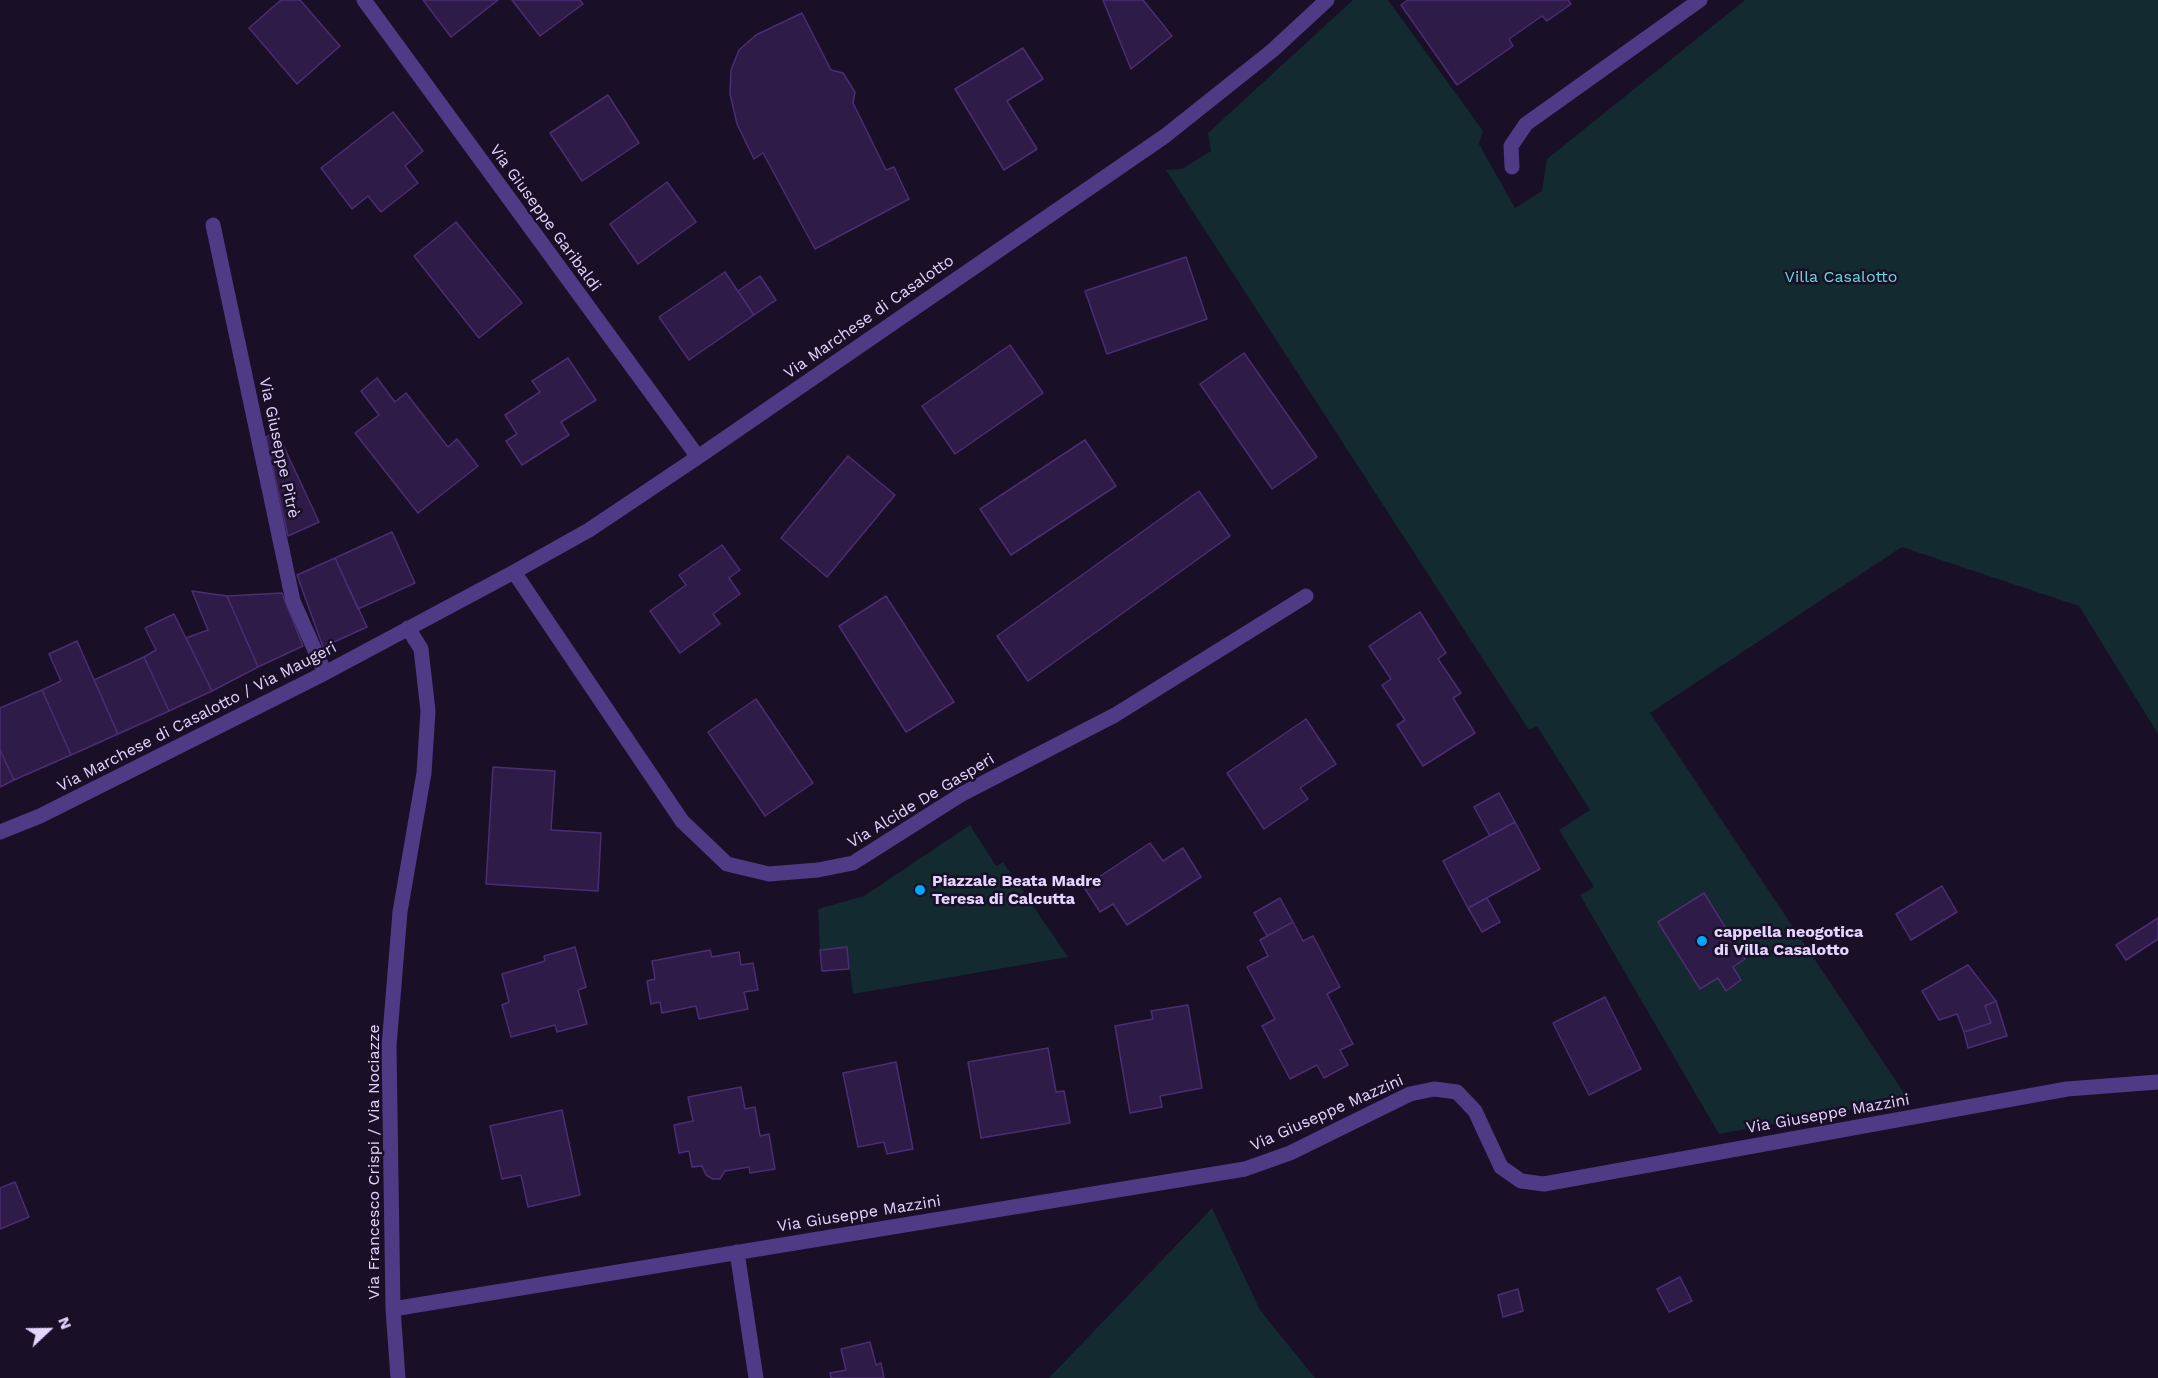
<!DOCTYPE html>
<html>
<head>
<meta charset="utf-8">
<style>
  body { margin:0 }
  #map { position:relative; width:2158px; height:1378px; overflow:hidden; background:#190f26; font-family:"Work Sans",sans-serif }
  canvas { display:block }
  .north { position:absolute; left:18px; top:1300px; width:60px; height:60px; -webkit-text-stroke:4px #190f26; paint-order:stroke; rotate:68deg; font-size:16px; font-weight:700; line-height:24px; text-align:center; color:#e4d4ff }
  .north::after { content:''; display:block; margin:auto; width:21px; height:27px; background:#e4d4ff; clip-path:polygon(50% 0,100% 100%,50% 72%,0 100%) }
</style>
</head>
<body>
<div id="map">
<canvas width="2158" height="1378"></canvas>
<div class="north">N</div>
</div>
<script>
const c = document.querySelector('canvas').getContext('2d');
c.lineJoin = 'round';
function fill(path, color) { c.fillStyle = color; c.fill(path, 'evenodd'); }
function stroke(path, color, width, dash) { c.strokeStyle = color; c.lineWidth = width; c.lineCap = dash ? 'butt' : 'round'; c.setLineDash(dash || []); c.stroke(path); }
function drawText(font, color, halo, rows, align = 'center') {
  c.font = font + ' "Work Sans",sans-serif'; c.lineWidth = 5; c.setLineDash([]); c.textBaseline = 'middle'; c.strokeStyle = halo; c.fillStyle = color; for (const [text, x, y, turn = 0] of rows) {
    c.save(); c.translate(x, y); c.rotate((+turn || 0) * Math.PI / 180); c.textAlign = isNaN(turn) ? turn : align; if (halo) c.strokeText(text, 0, 0); c.fillText(text, 0, 0); c.restore();
  }
}
const green = new Path2D(`
  M 1353,0 L 1388,0 L 1483,131 L 1479,144 L 1515,208 L 1542,191 L 1547,159 L 1745,0 L 2158,0 L 2158,734 L 2079,606 L 1902,547 L 1650,713 L 1908,1099 L 1719,1134 L 1580,895 L 1594,887 L 1559,830 L 1590,810 L 1537,726 L 1529,730 L 1166,170 L 1182,169 L 1211,151 L 1208,133 Z
  M 970,825 L 996,866 L 1003,862 L 1068,957 L 853,994 L 847,947 L 820,950 L 818,909 L 864,896 Z
  M 1212,1208 L 1260,1310 L 1315,1378 L 1049,1378 Z`);
const building = new Path2D(`
  M 281,0 L 300,0 L 340,46 L 297,84 L 249,28 Z
  M 423,0 L 498,0 L 451,37 Z
  M 512,0 L 580,0 L 583,4 L 540,36 Z
  M 1103,0 L 1143,0 L 1172,36 L 1131,69 Z
  M 1408,0 L 1568,0 L 1571,4 L 1547,21 L 1542,16 L 1509,39 L 1513,46 L 1457,85 L 1401,5 Z
  M 802,13 L 831,70 L 843,73 L 855,92 L 853,103 L 886,170 L 894,167 L 909,199 L 815,249 L 763,153 L 754,159 L 737,124 L 730,94 L 731,70 L 739,50 L 756,35 Z
  M 1023,48 L 1043,79 L 1007,101 L 1037,149 L 1004,170 L 955,89 Z
  M 608,95 L 639,143 L 582,181 L 550,133 Z
  M 393,112 L 423,151 L 405,166 L 418,183 L 381,212 L 368,196 L 352,209 L 321,168 Z
  M 667,182 L 696,222 L 638,264 L 610,224 Z
  M 456,222 L 522,303 L 479,338 L 414,256 Z
  M 1186,257 L 1207,319 L 1107,354 L 1085,291 Z
  M 725,272 L 754,315 L 689,360 L 659,317 Z
  M 760,276 L 776,300 L 754,315 L 738,291 Z
  M 1010,345 L 1043,393 L 955,454 L 922,406 Z
  M 1244,353 L 1317,457 L 1272,489 L 1200,384 Z
  M 568,358 L 596,400 L 561,422 L 569,435 L 522,465 L 506,441 L 517,434 L 505,415 L 540,392 L 532,381 Z
  M 377,378 L 395,402 L 406,393 L 448,447 L 457,439 L 478,466 L 418,513 L 355,433 L 379,415 L 361,391 Z
  M 277,432 L 319,522 L 288,536 L 266,437 Z
  M 1085,440 L 1116,486 L 1011,555 L 980,509 Z
  M 848,456 L 895,495 L 827,577 L 781,538 Z
  M 1199,491 L 1230,536 L 1028,681 L 997,636 Z
  M 392,532 L 415,583 L 358,609 L 335,558 Z
  M 722,545 L 740,570 L 729,578 L 740,594 L 713,614 L 720,624 L 680,653 L 650,611 L 686,585 L 679,575 Z
  M 335,558 L 367,627 L 323,647 L 297,575 Z
  M 192,591 L 227,596 L 258,667 L 212,691 L 186,638 L 208,630 Z
  M 282,593 L 303,646 L 258,667 L 227,596 Z
  M 886,596 L 954,702 L 906,732 L 839,626 Z
  M 1420,612 L 1446,653 L 1438,659 L 1461,693 L 1453,698 L 1475,733 L 1423,766 L 1397,725 L 1405,720 L 1382,685 L 1391,679 L 1369,646 Z
  M 174,614 L 212,691 L 169,711 L 144,657 L 156,650 L 145,628 Z
  M 77,641 L 118,734 L 71,755 L 42,690 L 61,681 L 49,654 Z
  M 144,657 L 169,711 L 118,734 L 94,680 Z
  M 42,690 L 71,755 L 14,780 L 0,750 L 0,708 Z
  M 756,699 L 813,783 L 765,816 L 708,732 Z
  M 1306,719 L 1336,764 L 1300,788 L 1308,799 L 1264,829 L 1227,773 Z
  M 0,750 L 14,780 L 0,787 Z
  M 493,767 L 555,771 L 551,830 L 601,833 L 598,891 L 486,884 Z
  M 1499,793 L 1515,822 L 1490,836 L 1474,807 Z
  M 1515,822 L 1540,869 L 1468,908 L 1443,861 Z
  M 1150,843 L 1163,861 L 1183,848 L 1201,877 L 1127,925 L 1113,904 L 1100,912 L 1084,887 Z
  M 1942,886 L 1957,912 L 1911,940 L 1896,914 Z
  M 1704,893 L 1745,959 L 1733,967 L 1741,980 L 1726,991 L 1718,978 L 1700,989 L 1658,922 Z
  M 1280,898 L 1293,922 L 1267,936 L 1254,913 Z
  M 1487,898 L 1500,922 L 1482,932 L 1468,908 Z
  M 2158,918 L 2158,939 L 2126,960 L 2116,945 Z
  M 1293,922 L 1303,941 L 1313,936 L 1340,987 L 1327,994 L 1353,1044 L 1340,1050 L 1348,1065 L 1324,1078 L 1317,1065 L 1290,1079 L 1262,1026 L 1275,1019 L 1247,967 L 1268,956 L 1260,940 Z
  M 575,947 L 586,987 L 578,990 L 587,1024 L 557,1032 L 555,1025 L 511,1037 L 502,1005 L 509,1002 L 502,974 L 545,961 L 544,956 Z
  M 847,947 L 849,969 L 822,971 L 820,950 Z
  M 710,950 L 712,957 L 739,952 L 741,965 L 753,963 L 758,990 L 744,992 L 748,1009 L 699,1019 L 696,1006 L 662,1013 L 660,1002 L 651,1004 L 647,981 L 655,979 L 652,961 Z
  M 1968,965 L 1996,1001 L 1985,1006 L 1991,1023 L 1964,1032 L 1957,1014 L 1939,1020 L 1922,991 Z
  M 1605,997 L 1641,1069 L 1589,1095 L 1553,1023 Z
  M 1996,1001 L 2007,1036 L 1968,1048 L 1964,1032 L 1991,1023 L 1985,1006 Z
  M 1188,1005 L 1202,1088 L 1160,1096 L 1162,1107 L 1130,1113 L 1115,1026 L 1153,1019 L 1151,1011 Z
  M 1048,1048 L 1056,1092 L 1064,1091 L 1070,1123 L 981,1138 L 968,1062 Z
  M 896,1062 L 913,1149 L 887,1154 L 884,1142 L 858,1147 L 843,1073 Z
  M 741,1087 L 745,1109 L 755,1107 L 760,1136 L 769,1134 L 775,1169 L 750,1173 L 749,1167 L 725,1171 L 720,1179 L 713,1179 L 706,1175 L 702,1166 L 692,1167 L 689,1151 L 679,1153 L 674,1125 L 693,1121 L 688,1097 Z
  M 562,1110 L 580,1195 L 528,1207 L 521,1175 L 502,1179 L 490,1126 Z
  M 15,1182 L 29,1217 L 0,1229 L 0,1188 Z
  M 1680,1277 L 1692,1301 L 1669,1312 L 1657,1289 Z
  M 1518,1289 L 1523,1311 L 1503,1317 L 1498,1295 Z
  M 870,1342 L 876,1365 L 881,1363 L 884,1378 L 831,1378 L 830,1373 L 846,1370 L 841,1349 Z`);
const minor = new Path2D(`
  M 364,0 L 698,457
  M 1512,167 L 1511,146 L 1526,124 L 1700,0
  M 213,225 L 293,601 L 325,673
  M 514,572 L 682,821 L 727,864 L 769,874 L 818,870 L 853,863 L 962,794 L 1115,715 L 1306,596
  M 0,832 L 40,816 L 325,673 L 514,572 L 589,530 L 698,457 L 1165,136 L 1273,50 L 1327,0
  M 737,1252 L 756,1378
  M 393,1309 L 1245,1169 L 1290,1153 L 1410,1094 L 1434,1089 L 1457,1092 L 1475,1111 L 1501,1167 L 1521,1181 L 1544,1184 L 2067,1089 L 2158,1082
  M 398,1378 L 393,1309 L 389,1046 L 400,912 L 424,773 L 428,711 L 421,649 L 408,628`);
const markers = [
  [920,890,6,"#01a7fe"],
  [1702,941,6,"#01a7fe"]
];
const streetNames = [
  ["Via Giuseppe Garibaldi",545,218,54],
  ["Via Marchese di Casalotto",869,317,-35],
  ["Via Giuseppe Pitrè",279,448,78],
  ["Via Marchese di Casalotto / Via Maugeri",197,717,-27],
  ["Via Alcide De Gasperi",921,801,-31],
  ["Via Giuseppe Mazzini",1327,1113,-24],
  ["Via Giuseppe Mazzini",1828,1114,-10],
  ["Via Francesco Crispi / Via Nociazze",374,1162,-90],
  ["Via Giuseppe Mazzini",859,1214,-9]
];
const parkNames = [
  ["Villa Casalotto",1841,277]
];
const poiNames = [
  ["Piazzale Beata Madre",932,881],
  ["Teresa di Calcutta",932,899],
  ["cappella neogotica",1714,932],
  ["di Villa Casalotto",1714,950]
];
fill(green, '#122a30');
fill(building, '#2f1b47');
stroke(building, '#4c2d73', 1.5);
stroke(minor, '#4f3a85', 15);
for (const [x, y, r, color] of markers) { const dot = new Path2D(); dot.arc(x, y, r, 0, 2 * Math.PI); c.fillStyle = color; c.fill(dot); stroke(dot, '#190f26', 2); }
drawText('16px', '#e4d4ff', '#190f26', streetNames);
drawText('16px', '#60e0df', '#190f26', parkNames);
drawText('bold 16px', '#e4d4ff', '#190f26', poiNames, 'left');
</script>
</body>
</html>
